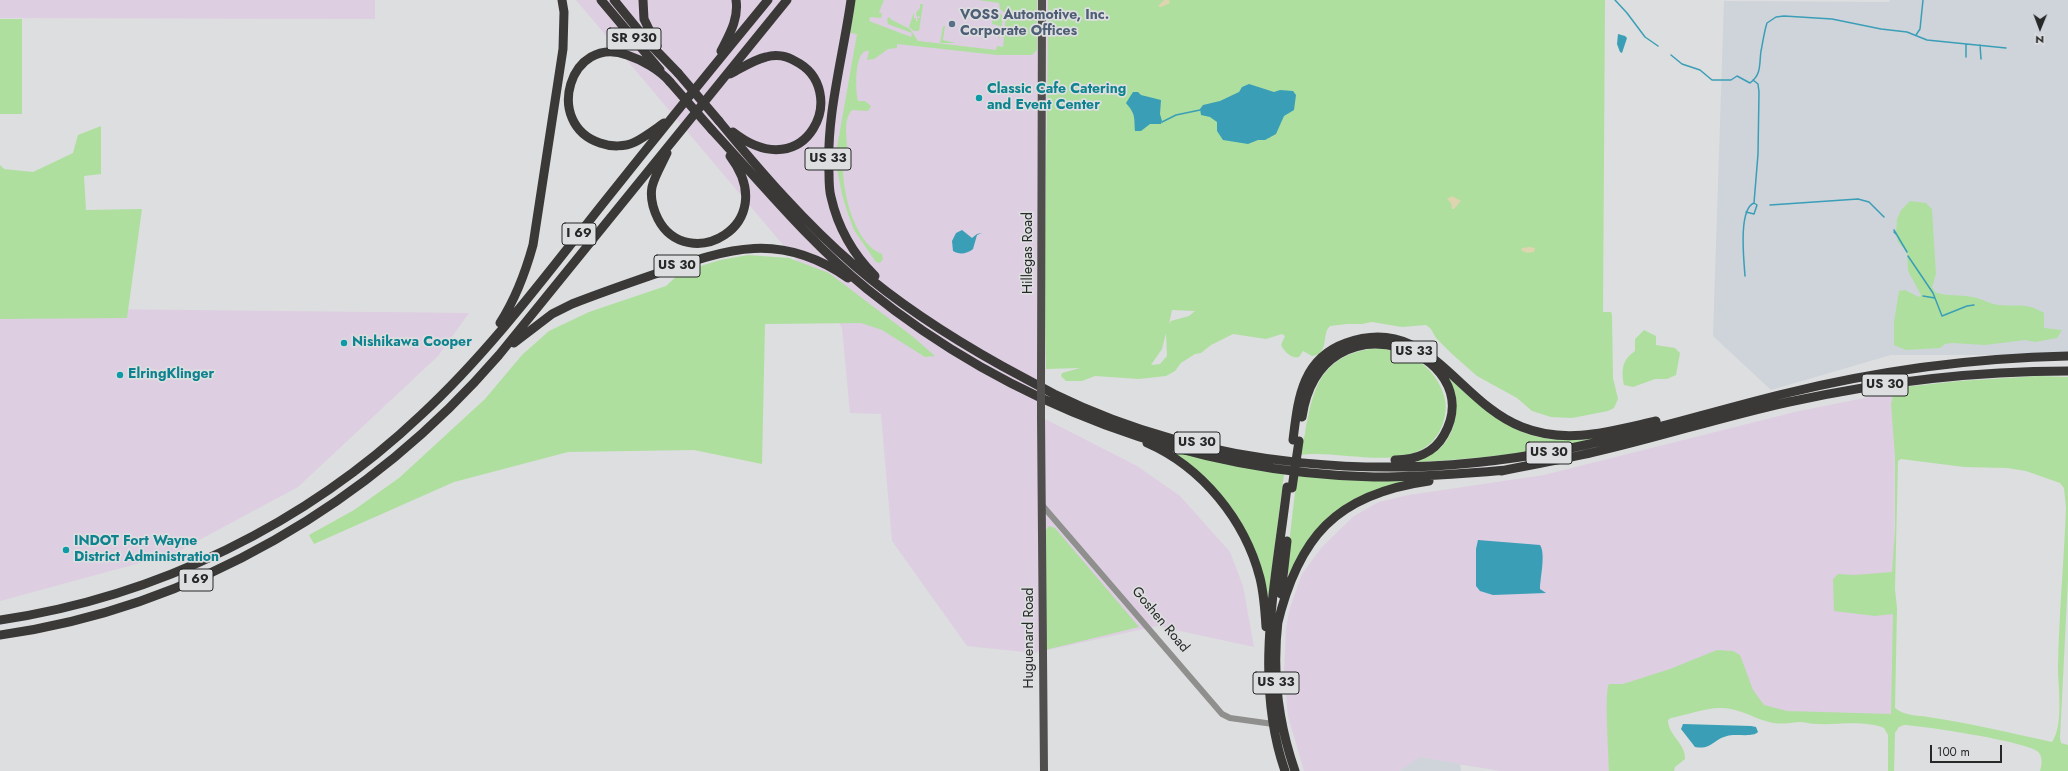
<!DOCTYPE html>
<html>
<head>
<meta charset="utf-8">
<style>
  body { margin:0 }
  #map { position:relative; width:2068px; height:771px; overflow:hidden; background:#dddedf; font-family:Jost,sans-serif }
  canvas { display:block }
  .north { position:absolute; left:2020px; top:8px; width:40px; height:40px; -webkit-text-stroke:3px #dddedf; paint-order:stroke; rotate:181deg; font-size:11px; font-weight:700; line-height:16px; text-align:center; color:#272828 }
  .north::after { content:''; display:block; margin:auto; width:14px; height:18px; background:#272828; clip-path:polygon(50% 0,100% 100%,50% 72%,0 100%) }
  .scale { position:absolute; left:1930px; top:745px; width:72px; height:18px; box-sizing:border-box; border:2px solid #272828; border-top:0; padding-left:5px; font-size:12px; line-height:14px; white-space:nowrap; color:#272828; -webkit-text-stroke:3px #dddedf; paint-order:stroke }
</style>
</head>
<body>
<div id="map">
<canvas width="2068" height="771"></canvas>
<div class="north">N</div>
<div class="scale">100 m</div>
</div>
<script>
const c = document.querySelector('canvas').getContext('2d');
c.lineJoin = 'round';
function fill(path, color) { c.fillStyle = color; c.fill(path, 'evenodd'); }
function stroke(path, color, width, dash) { c.strokeStyle = color; c.lineWidth = width; c.lineCap = dash ? 'butt' : 'round'; c.setLineDash(dash || []); c.stroke(path); }
function drawText(font, color, halo, rows, align = 'center') {
  c.font = font + ' Jost,sans-serif'; c.lineWidth = 3.5; c.setLineDash([]); c.textBaseline = 'middle'; c.strokeStyle = halo; c.fillStyle = color; for (const [text, x, y, turn = 0] of rows) {
    c.save(); c.translate(x, y); c.rotate((+turn || 0) * Math.PI / 180); c.textAlign = isNaN(turn) ? turn : align; if (halo) c.strokeText(text, 0, 0); c.fillText(text, 0, 0); c.restore();
  }
}
const commercial = new Path2D(`
  M 0,0 L 375,0 L 375,19 L 0,18 Z
  M 576,0 L 1048,0 L 1048,76 L 1045,147 L 1045,419 L 1137,466 L 1180,496 L 1230,552 L 1243,586 L 1254,647 L 1157,626 L 1034,653 L 967,646 L 892,541 L 881,414 L 850,413 L 842,328 L 811,278 Z
  M 0,308 L 469,313 L 438,356 L 298,487 L 173,554 L 0,601 Z
  M 1895,392 L 1894,720 L 1779,716 L 1752,700 L 1736,655 L 1611,771 L 1501,771 L 1420,758 L 1399,771 L 1304,771 L 1288,716 L 1284,673 L 1286,629 L 1290,608 L 1302,574 L 1322,547 L 1354,516 L 1379,502 L 1409,495 L 1544,475 L 1799,411 Z`);
const built = new Path2D(`
  M 1890,0 L 2068,0 L 2068,355 L 1891,355 L 1771,390 L 1713,336 L 1724,1 L 1889,2 Z
  M 1420,757 L 1460,764 L 1461,771 L 1399,771 Z`);
const green = new Path2D(`
  M 855,0 L 884,0 L 879,12 L 882,14 L 881,18 L 870,17 L 869,21 L 911,37 L 912,33 L 888,24 L 887,19 L 889,17 L 892,20 L 910,29 L 918,41 L 996,50 L 997,46 L 1003,47 L 1006,14 L 1000,9 L 999,3 L 978,0 L 1037,0 L 1037,50 L 1032,55 L 997,55 L 897,44 L 897,48 L 888,49 L 874,59 L 867,60 L 869,51 C 854,48 855,91 858,101 L 865,101 L 871,106 L 868,111 L 852,110 C 843,120 847,136 847,148 C 846,154 843,160 843,166 C 842,192 855,245 882,254 L 883,259 L 880,263 L 876,262 L 854,230 L 848,214 L 842,194 L 835,159 L 857,34 L 850,33 Z
  M 1048,0 L 1605,0 L 1603,312 L 1611,312 L 1612,315 L 1613,378 L 1618,399 L 1614,408 L 1608,411 L 1572,418 L 1551,417 L 1532,411 L 1517,398 L 1477,376 L 1452,354 L 1436,338 L 1431,329 L 1426,325 L 1402,327 L 1372,322 L 1362,324 L 1347,324 L 1330,326 C 1321,334 1330,354 1312,356 L 1303,351 L 1299,357 C 1291,359 1284,351 1281,345 L 1285,336 L 1282,334 L 1266,339 L 1233,334 L 1211,345 L 1201,353 L 1195,354 L 1181,363 L 1175,371 L 1166,376 L 1139,379 L 1095,376 L 1082,381 L 1066,381 L 1061,376 L 1062,373 L 1080,368 L 1046,369 C 1043,246 1048,123 1048,0 ZM 1172,310 L 1195,311 L 1189,316 L 1171,321 L 1169,324 ZM 1166,333 L 1167,356 L 1160,364 L 1151,365 L 1162,349 Z
  M 920,4 L 923,4 L 919,31 L 914,31 L 909,27 L 914,12 L 914,19 L 916,18 L 916,21 L 918,21 L 917,18 L 920,18 L 919,16 L 917,17 L 916,13 L 920,8 Z
  M 993,13 L 1001,14 L 1003,17 L 999,40 L 998,32 L 1000,26 L 992,24 Z
  M 0,19 L 22,19 L 22,114 L 0,114 Z
  M 943,26 L 945,26 L 943,40 L 956,43 L 940,43 Z
  M 101,126 L 101,174 L 84,176 L 86,210 L 142,209 L 127,318 L 0,319 L 0,165 L 4,169 L 33,172 L 73,153 L 78,135 Z
  M 1910,201 L 1926,203 L 1932,209 L 1936,274 L 1932,287 L 1935,292 C 1947,297 1960,294 1972,297 C 1981,298 1989,304 1999,305 C 2017,307 2026,302 2044,313 L 2044,328 L 2062,330 L 2057,338 L 2035,342 L 2025,340 L 1985,345 L 1952,343 L 1945,344 L 1940,348 L 1906,350 L 1894,345 L 1894,322 L 1899,291 L 1905,290 L 1919,297 L 1921,295 L 1908,271 L 1907,252 L 1898,242 L 1896,235 L 1897,219 L 1901,210 Z
  M 748,255 L 789,258 L 829,273 L 912,336 L 935,356 L 925,357 L 882,330 L 861,323 L 765,324 L 762,464 L 694,450 L 568,452 L 454,482 L 314,544 L 309,535 L 354,510 L 399,478 L 485,399 L 522,355 L 549,331 L 589,312 L 666,286 L 681,272 L 720,260 Z
  M 1644,330 L 1656,336 L 1656,345 L 1675,348 L 1680,353 L 1676,375 L 1667,379 L 1655,379 L 1633,387 L 1624,385 C 1621,370 1622,360 1635,351 L 1635,339 Z
  M 1377,348 C 1402,351 1425,359 1438,382 C 1446,396 1448,408 1443,423 C 1424,480 1343,448 1300,455 C 1301,447 1303,441 1305,434 C 1313,386 1322,354 1377,348 Z
  M 1444,373 C 1494,420 1525,450 1600,437 C 1540,453 1478,459 1417,462 C 1420,458 1432,455 1438,450 C 1462,429 1458,397 1444,373 Z
  M 2038,376 L 2068,377 L 2068,579 L 2060,738 L 2061,743 L 2068,745 L 2068,771 L 2040,771 C 2042,765 2043,755 2037,751 C 2022,741 1925,726 1904,725 L 1899,727 L 1895,733 L 1894,771 L 1888,771 L 1888,735 L 1884,728 C 1863,720 1838,725 1817,724 C 1811,724 1805,722 1799,722 C 1788,723 1780,725 1769,722 C 1753,718 1739,708 1722,708 C 1708,707 1686,715 1671,718 L 1668,720 C 1668,735 1686,744 1685,759 L 1675,767 L 1674,771 L 1609,771 C 1609,758 1604,691 1609,684 L 1623,684 L 1670,669 L 1717,650 L 1733,651 L 1740,655 L 1753,690 L 1764,705 L 1787,711 L 1891,714 L 1893,614 L 1875,616 L 1834,611 L 1833,579 L 1838,574 L 1854,575 L 1892,572 L 1895,529 L 1895,457 L 1891,404 L 1895,388 L 1959,381 ZM 1901,459 L 1964,467 L 2007,468 L 2026,471 L 2060,483 L 2064,488 L 2066,508 C 2064,561 2059,614 2058,667 C 2058,687 2064,725 2052,742 C 2011,733 1970,723 1928,717 C 1917,715 1904,716 1895,708 L 1897,608 L 1895,589 L 1898,461 Z
  M 1174,452 L 1253,469 L 1284,474 L 1268,600 L 1242,528 L 1173,455 Z
  M 1297,475 L 1407,480 L 1358,499 L 1297,559 L 1288,575 L 1287,561 Z
  M 1049,526 L 1055,528 L 1139,627 L 1045,650 L 1046,530 Z`);
const sand = new Path2D(`
  M 1164,0 L 1169,0 L 1170,3 L 1161,7 L 1158,6 Z
  M 1452,196 L 1461,201 L 1454,209 L 1452,209 L 1451,203 L 1447,199 Z
  M 1530,247 L 1535,248 L 1534,252 L 1527,253 L 1521,250 L 1522,248 Z`);
const water = new Path2D(`
  M 1618,34 L 1625,36 L 1627,38 L 1622,53 L 1620,52 L 1617,44 Z
  M 1249,84 L 1274,92 L 1280,90 L 1293,91 L 1296,95 L 1294,110 L 1284,116 L 1276,134 L 1265,140 L 1258,140 L 1248,144 L 1223,140 L 1217,131 L 1217,122 L 1210,117 L 1201,115 L 1200,109 L 1203,105 L 1220,101 L 1239,92 L 1242,87 Z
  M 1133,92 L 1138,92 L 1141,95 L 1161,100 L 1160,114 L 1162,121 L 1161,124 L 1150,124 L 1141,131 L 1135,131 C 1134,117 1136,115 1126,103 Z
  M 962,230 L 972,238 L 977,234 L 982,233 L 977,235 L 973,249 C 967,254 959,255 953,251 L 952,241 L 956,233 Z
  M 1478,540 L 1540,545 C 1546,554 1540,578 1540,589 L 1546,593 L 1493,595 L 1480,591 L 1476,586 L 1476,549 Z
  M 1683,724 L 1751,726 L 1756,727 L 1758,732 C 1752,738 1735,733 1727,736 C 1712,740 1712,750 1695,747 L 1681,729 Z`);
const stream = new Path2D(`
  M 1615,0 L 1627,13 L 1645,37 L 1658,46
  M 1916,35 L 1920,29 L 1923,0
  M 1980,45 L 1981,59
  M 1671,55 L 1682,64 L 1700,70 L 1712,80 L 1731,80 L 1737,76 L 1750,83 C 1762,74 1759,64 1761,51 C 1763,42 1764,32 1767,23 L 1776,17 L 1784,16 L 1832,19 L 1881,29 L 1907,32 L 1927,40 L 2006,48
  M 1966,57 L 1966,44
  M 1162,122 L 1176,115 L 1200,110
  M 1770,205 L 1858,199 L 1869,202 L 1884,217
  M 1746,212 L 1754,214 L 1757,205 L 1754,203 L 1758,154 L 1759,92 L 1758,84 L 1753,80
  M 1894,230 L 1907,252
  M 1894,232 L 1897,235
  M 1908,256 L 1933,293 L 1942,316 L 1967,306 L 1974,305
  M 1745,276 C 1744,261 1738,209 1754,203
  M 1923,296 L 1935,298`);
const minor = new Path2D(`
  M 1042,505 L 1222,714 L 1230,718 L 1273,724`);
const major = new Path2D(`
  M 1041,375 L 1042,0
  M 1041,418 L 1044,771`);
const highway = new Path2D(`
  M 601,0 L 660,70
  M 614,0 L 649,43 L 678,73
  M 643,0 L 644,19 L 657,46
  M 851,0 C 843,57 826,115 829,173 C 829,181 829,190 831,197 C 838,228 853,254 875,276
  M 721,51 C 729,35 739,19 736,0
  M 730,74 C 742,68 753,60 766,57 C 776,54 787,56 795,61 C 852,89 807,190 733,132
  M 719,121 C 761,172 805,223 855,266 C 900,305 950,337 1002,366 C 1019,375 1037,385 1054,394 C 1209,470 1393,483 1560,450 C 1635,436 1709,412 1783,394 C 1876,371 1972,358 2068,356
  M 664,123 C 654,130 645,137 635,142 C 625,147 611,147 600,143 C 543,124 570,34 627,55 C 642,60 660,70 670,82
  M 712,130 C 762,184 809,242 867,289 C 1010,405 1191,473 1374,477 C 1419,477 1462,474 1506,470
  M 667,153 C 662,164 655,175 652,187 C 650,198 653,209 658,219 C 687,275 783,226 730,156
  M 500,323 C 516,298 525,274 533,245 L 563,49 L 564,12 L 562,0
  M 514,343 L 552,314 L 572,304 C 600,293 629,283 658,273 C 729,248 780,231 848,278
  M 1302,417 C 1321,289 1491,352 1444,435 C 1434,453 1415,460 1395,460
  M 1293,440 C 1298,400 1301,359 1346,343 C 1428,313 1457,402 1522,427 C 1567,445 1611,431 1656,421
  M 1147,443 C 1202,467 1245,520 1260,578 C 1264,594 1265,610 1266,627
  M 1501,471 C 1534,464 1567,459 1599,451 C 1663,436 1725,416 1789,402 C 1881,382 1974,371 2068,371
  M 1281,594 L 1287,541
  M 0,620 C 157,597 306,524 421,415 C 488,353 544,278 601,206 C 656,137 712,68 768,0
  M 1278,621 C 1272,672 1278,722 1295,771
  M 1277,626 C 1298,537 1336,494 1429,481
  M 0,635 C 194,608 372,502 499,355 L 787,0
  M 1285,771 C 1253,679 1276,581 1287,487`);
const majorBridge = new Path2D(`
  M 1041,418 L 1041,375`);
const highwayBridge = new Path2D(`
  M 678,73 L 719,121
  M 670,82 L 712,130
  M 1292,488 L 1299,441`);
const markers = [
  [952,24,4,"#5c6f8a"],
  [979,98,4,"#0f9aa8"],
  [344,343,4,"#0f9aa8"],
  [120,375,4,"#0f9aa8"],
  [66,550,4,"#0f9aa8"]
];
const shields = [
  [634,39,54],
  [828,159,46],
  [579,234,34],
  [677,266,46],
  [1414,352,46],
  [1885,385,46],
  [1197,443,46],
  [1549,453,46],
  [196,580,34],
  [1276,683,46]
];
const shieldNames = [
  ["SR 930",634,39],
  ["US 33",828,159],
  ["I 69",579,234],
  ["US 30",677,266],
  ["US 33",1414,352],
  ["US 30",1885,385],
  ["US 30",1197,443],
  ["US 30",1549,453],
  ["I 69",196,580],
  ["US 33",1276,683]
];
const serviceNames = [
  ["VOSS Automotive, Inc.",960,16],
  ["Corporate Offices",960,32]
];
const cultureNames = [
  ["Classic Cafe Catering",987,90],
  ["and Event Center",987,106],
  ["Nishikawa Cooper",352,343],
  ["ElringKlinger",128,375],
  ["INDOT Fort Wayne",74,542],
  ["District Administration",74,558]
];
const streetNames = [
  ["Hillegas Road",1029,253,-90],
  ["Goshen Road",1160,620,50],
  ["Huguenard Road",1030,638,-90]
];
fill(commercial, '#ddcee1');
fill(built, '#cfd4db');
fill(green, '#aedf9f');
fill(sand, '#ded5b0');
fill(water, '#3a9eb7');
stroke(stream, '#3a9eb7', 1.5);
stroke(minor, '#8f8f8e', 6);
stroke(major, '#504f4e', 8);
stroke(highway, '#3a3938', 9);
stroke(majorBridge, '#504f4e', 8);
stroke(highwayBridge, '#3a3938', 9);
for (const [x, y, r, color] of markers) { const dot = new Path2D(); dot.arc(x, y, r, 0, 2 * Math.PI); c.fillStyle = color; c.fill(dot); stroke(dot, '#dddedf', 1.5); }
for (const [x, y, w] of shields) { const box = new Path2D(); box.roundRect(x - w / 2, y - 11, w, 22, 3); c.fillStyle = '#dddedf'; c.fill(box); stroke(box, '#272828', 1); }
drawText('bold 13px', '#272828', null, shieldNames);
drawText('bold 14px', '#4e5e75', '#dddedf', serviceNames, 'left');
drawText('bold 14px', '#0d838f', '#dddedf', cultureNames, 'left');
drawText('14px', '#272828', '#dddedf', streetNames);
</script>
</body>
</html>
